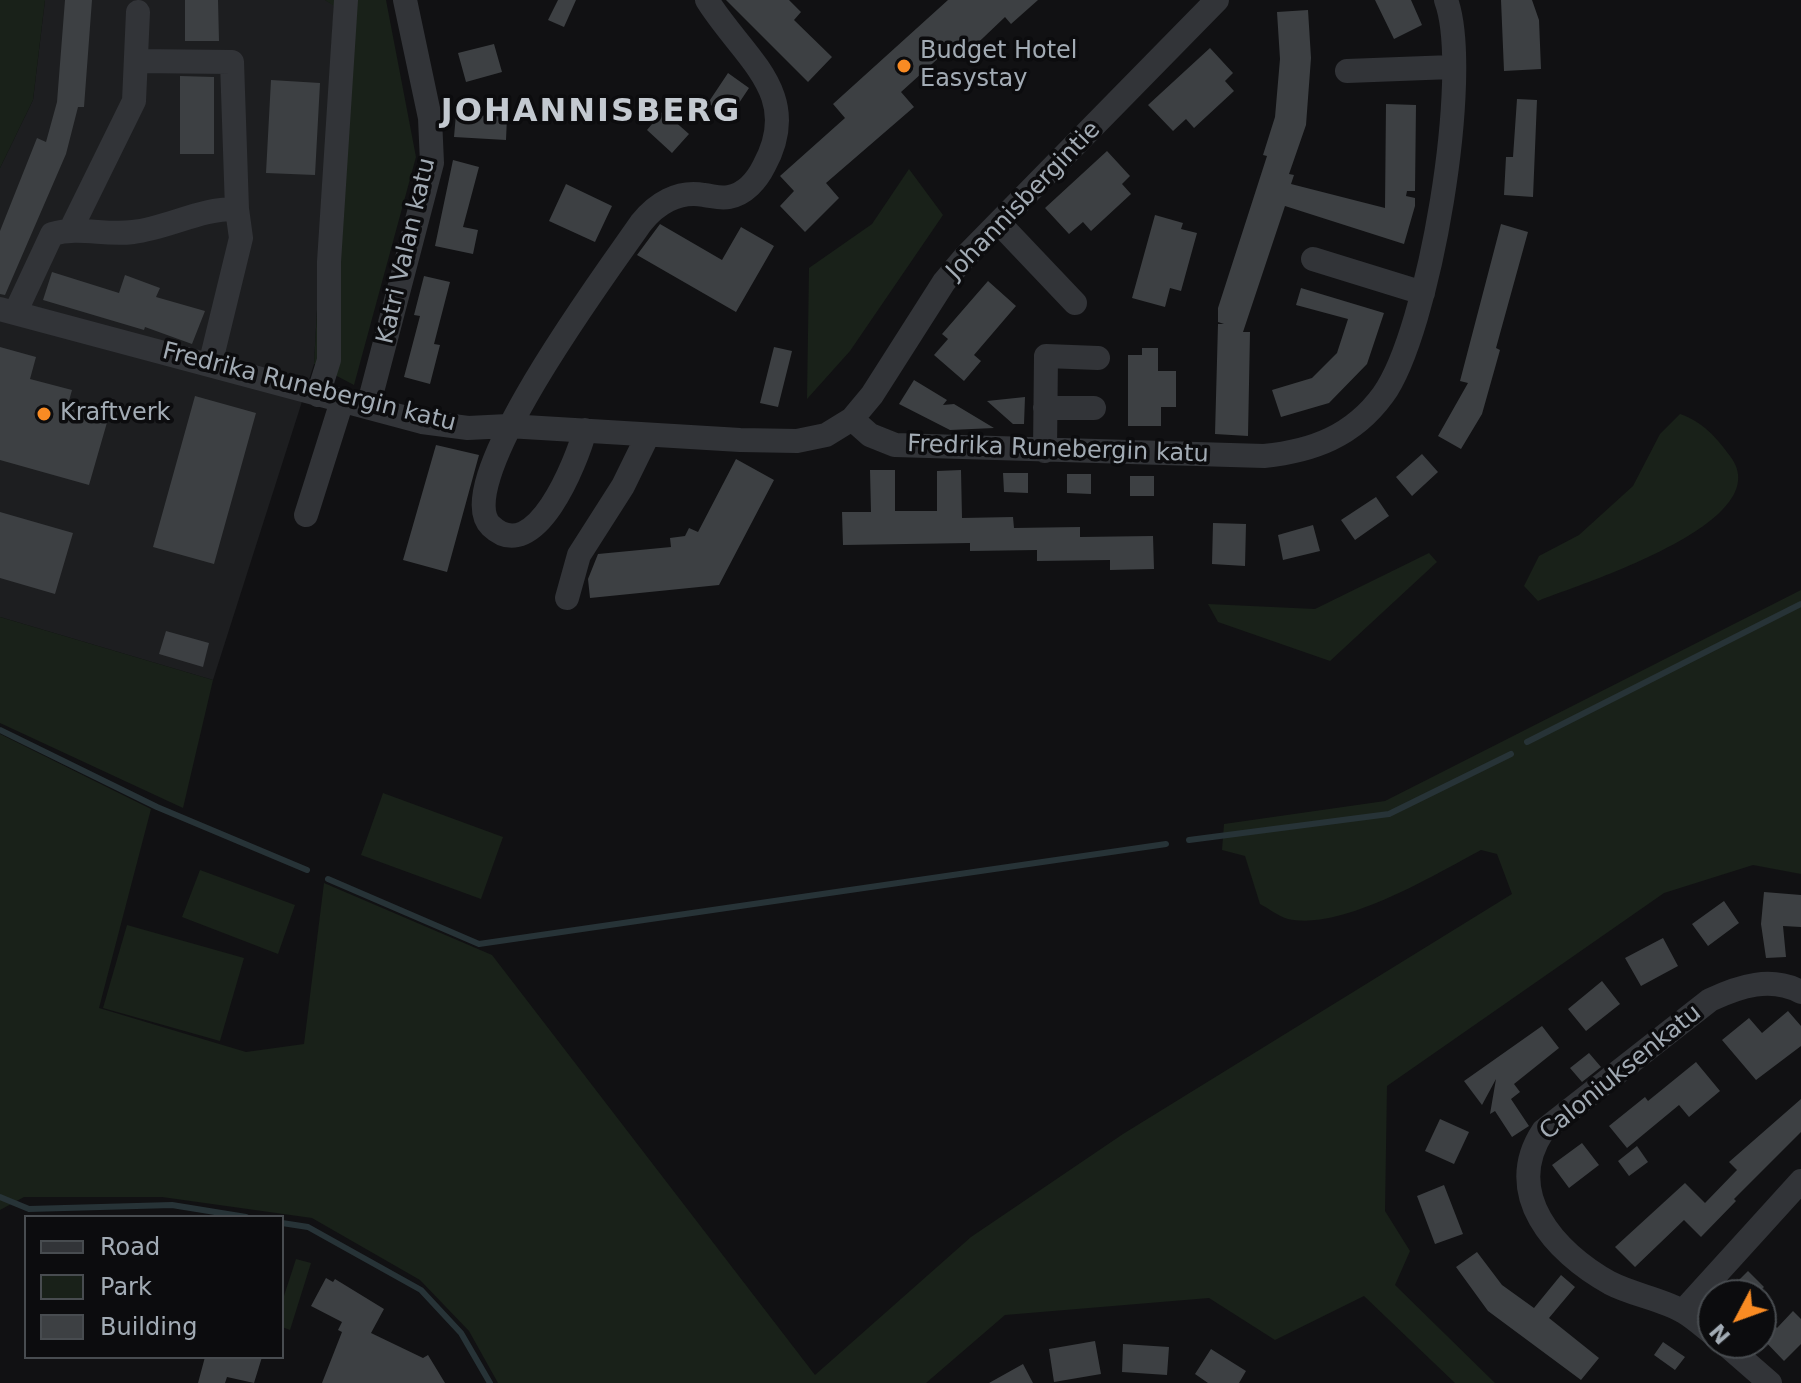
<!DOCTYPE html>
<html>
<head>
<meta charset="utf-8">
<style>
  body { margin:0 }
  #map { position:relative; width:1801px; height:1383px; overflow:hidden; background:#111113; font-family:"DejaVu Sans",sans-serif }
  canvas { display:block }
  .legend { position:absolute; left:24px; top:1215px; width:260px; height:144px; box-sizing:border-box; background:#0c0c0e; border:2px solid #484c50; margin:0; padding:10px 14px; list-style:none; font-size:24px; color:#a2abb4 }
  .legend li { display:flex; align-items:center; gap:16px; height:40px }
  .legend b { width:40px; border:2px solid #484c50 }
  .north { position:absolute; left:1697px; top:1279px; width:80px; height:80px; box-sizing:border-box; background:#0c0c0e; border:2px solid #484c50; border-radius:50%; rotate:229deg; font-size:22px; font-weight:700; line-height:32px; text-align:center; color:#a2abb4 }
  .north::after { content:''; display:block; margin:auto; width:28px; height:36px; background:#f98b23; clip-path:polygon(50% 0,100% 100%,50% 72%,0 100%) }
</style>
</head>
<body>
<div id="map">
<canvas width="1801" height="1383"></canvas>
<ul class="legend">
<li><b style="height:10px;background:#323438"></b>Road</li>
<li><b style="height:22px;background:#192119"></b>Park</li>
<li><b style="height:22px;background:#3d4043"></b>Building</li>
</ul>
<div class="north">N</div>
</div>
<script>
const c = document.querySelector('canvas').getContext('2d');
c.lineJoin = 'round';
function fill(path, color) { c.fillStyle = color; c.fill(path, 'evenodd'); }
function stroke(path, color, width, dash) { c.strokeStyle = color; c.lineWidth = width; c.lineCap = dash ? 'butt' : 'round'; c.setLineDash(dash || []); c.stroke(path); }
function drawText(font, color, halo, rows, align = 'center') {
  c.font = font + ' "DejaVu Sans",sans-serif'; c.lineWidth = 7; c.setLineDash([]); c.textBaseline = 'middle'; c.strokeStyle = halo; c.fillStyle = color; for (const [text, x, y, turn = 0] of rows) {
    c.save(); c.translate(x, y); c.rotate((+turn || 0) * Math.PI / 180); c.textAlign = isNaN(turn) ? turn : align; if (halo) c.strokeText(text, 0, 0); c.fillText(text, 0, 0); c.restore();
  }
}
const built = new Path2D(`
  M 45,0 L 325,0 L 334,5 L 314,364 L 213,680 L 0,617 L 0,168 L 33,100 Z`);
const green = new Path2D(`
  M 0,0 L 45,0 L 33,100 L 0,168 Z
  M 325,0 L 386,0 L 416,157 L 354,385 L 314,364 L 334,6 Z
  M 909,169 L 943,215 L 850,351 L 807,399 L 809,268 L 872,224 Z
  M 1680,414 C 1703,422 1716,437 1730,456 C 1781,522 1580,584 1538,601 L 1524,586 L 1539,556 L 1579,535 L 1633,486 L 1660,434 Z
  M 1429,553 L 1437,562 L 1330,661 L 1218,622 L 1208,604 L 1315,609 Z
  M 1801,590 L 1801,874 L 1753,865 L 1664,893 L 1387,1086 L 1385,1211 L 1410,1251 L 1395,1285 L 1495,1383 L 1455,1383 L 1364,1296 L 1275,1340 L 1209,1298 L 1005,1315 L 926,1383 L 498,1383 L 469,1331 L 420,1280 L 312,1218 L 162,1197 L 24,1197 L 0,1210 L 0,734 L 151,809 L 99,1008 L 246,1052 L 304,1044 L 324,883 L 492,955 L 815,1375 L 971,1237 L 1123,1134 L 1512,894 L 1497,854 L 1481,850 C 1434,875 1342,931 1288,919 C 1278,916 1268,908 1260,904 L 1245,856 L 1222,850 L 1224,824 L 1385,801 Z
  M 0,617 L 213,680 L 183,808 L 0,723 Z
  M 383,793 L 503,837 L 481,899 L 361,855 Z
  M 200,870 L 295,905 L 278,954 L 182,917 Z
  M 127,925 L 244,958 L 220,1041 L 103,1008 Z
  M 296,1259 L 311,1263 L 290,1330 L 282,1327 L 282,1302 Z`);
const stream = new Path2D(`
  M 0,730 L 157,807 L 307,870
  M 1527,742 L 1801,604
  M 1189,840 L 1389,814 L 1511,754
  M 328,879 L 479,944 L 1166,844
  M 0,1197 L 29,1209 L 172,1205 L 246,1217
  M 282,1223 L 308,1227 L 421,1290 L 461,1333 L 490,1383`);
const building = new Path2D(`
  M 65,0 L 92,0 L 84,107 L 78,107 L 66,154 L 5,295 L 0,294 L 0,231 L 37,138 L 46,142 L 57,102 Z
  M 185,0 L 218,0 L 219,41 L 185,41 Z
  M 558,0 L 576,0 L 564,27 L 548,20 Z
  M 726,0 L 789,0 L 801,12 L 794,20 L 832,57 L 808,82 Z
  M 948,0 L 1038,0 L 1011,24 L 1005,17 L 963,57 L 943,54 L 901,92 L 914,107 L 826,183 L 839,198 L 805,232 L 780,206 L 794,191 L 780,176 L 845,118 L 833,104 Z
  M 1375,0 L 1411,0 L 1422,25 L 1394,39 Z
  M 1501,0 L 1532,0 L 1539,20 L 1541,69 L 1504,71 Z
  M 1308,10 L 1311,58 L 1306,125 L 1289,174 L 1294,175 L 1291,184 L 1385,208 L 1386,104 L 1416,105 L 1415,191 L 1407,191 L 1406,196 L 1415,198 L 1415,206 L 1404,244 L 1285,206 L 1243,332 L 1250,332 L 1248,436 L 1215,434 L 1218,324 L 1224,324 L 1218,322 L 1218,308 L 1267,156 L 1263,155 L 1275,117 L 1280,59 L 1277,12 Z
  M 494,44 L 502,72 L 466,82 L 458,53 Z
  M 1210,48 L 1233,73 L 1225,81 L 1234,91 L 1194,128 L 1186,119 L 1173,131 L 1148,105 Z
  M 728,73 L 749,88 L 729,118 L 708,103 Z
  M 180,76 L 214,77 L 214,154 L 180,154 Z
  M 271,80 L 320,83 L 315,175 L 266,173 Z
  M 1517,99 L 1537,100 L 1533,197 L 1504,195 L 1506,157 L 1513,157 Z
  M 663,111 L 689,134 L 672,153 L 647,130 Z
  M 456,114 L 507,117 L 506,140 L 454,137 Z
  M 1107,151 L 1130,176 L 1122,184 L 1131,194 L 1091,231 L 1083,222 L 1069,234 L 1045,208 Z
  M 453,160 L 479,167 L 463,227 L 478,230 L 473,254 L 435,246 Z
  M 566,184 L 612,206 L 595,242 L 549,221 Z
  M 1155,215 L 1183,223 L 1181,229 L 1197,233 L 1181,291 L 1170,288 L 1165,307 L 1132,298 Z
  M 660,224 L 722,260 L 741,227 L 774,246 L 736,312 L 637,255 Z
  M 1501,224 L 1528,232 L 1496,348 L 1500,350 L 1482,414 L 1461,449 L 1438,436 L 1468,383 L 1460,381 Z
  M 52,272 L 119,293 L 125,275 L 160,288 L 156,297 L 205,311 L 192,344 L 145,327 L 144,330 L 43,300 Z
  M 424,276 L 450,282 L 434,344 L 440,345 L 430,384 L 404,377 L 420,316 L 414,315 Z
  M 988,281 L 1016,306 L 974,355 L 981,361 L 964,381 L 934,355 L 948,339 L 942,334 Z
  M 1301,288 L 1384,313 L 1367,364 L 1329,403 L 1281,417 L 1272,390 L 1312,378 L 1337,353 L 1348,319 L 1296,305 Z
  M 0,347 L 36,357 L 30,379 L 72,390 L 67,408 L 108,419 L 89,485 L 0,460 Z
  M 774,347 L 792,351 L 778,407 L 760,403 Z
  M 1142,348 L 1158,348 L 1158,371 L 1176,371 L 1176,407 L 1161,407 L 1161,426 L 1128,426 L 1128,355 L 1142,355 Z
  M 914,380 L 947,400 L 943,405 L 954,404 L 994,428 L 950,430 L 899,404 Z
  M 195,396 L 256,413 L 214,564 L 153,547 Z
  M 1025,397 L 1024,424 L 1013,424 L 987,401 Z
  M 436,445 L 479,455 L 447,572 L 403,560 Z
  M 1422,454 L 1438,472 L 1412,496 L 1396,477 Z
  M 736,459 L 774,480 L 719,585 L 590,598 L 588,579 L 598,554 L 671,547 L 670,538 L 685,536 L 689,528 L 698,532 Z
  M 870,470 L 895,470 L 895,511 L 937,511 L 937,471 L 961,470 L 962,518 L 1013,517 L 1014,528 L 1080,527 L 1080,537 L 1153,536 L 1154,569 L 1110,570 L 1110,560 L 1037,561 L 1037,550 L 970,551 L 970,543 L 843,545 L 842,512 L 871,512 Z
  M 1003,473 L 1028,473 L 1028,493 L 1004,492 Z
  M 1067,474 L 1091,474 L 1091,494 L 1067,493 Z
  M 1130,476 L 1154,476 L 1154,496 L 1130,496 Z
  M 1376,497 L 1389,516 L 1355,540 L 1341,520 Z
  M 0,512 L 73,533 L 55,594 L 0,578 Z
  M 1213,523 L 1246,524 L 1245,566 L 1212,564 Z
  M 1313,525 L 1320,551 L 1283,560 L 1278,535 Z
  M 166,631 L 209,643 L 203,667 L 159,654 Z
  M 1764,892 L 1801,895 L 1801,927 L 1783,926 L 1786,957 L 1766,958 L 1761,924 Z
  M 1724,901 L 1739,923 L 1708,946 L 1692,924 Z
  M 1663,938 L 1678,966 L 1641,986 L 1625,958 Z
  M 1602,981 L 1620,1004 L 1586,1031 L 1568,1009 Z
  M 1788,1011 L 1801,1026 L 1801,1046 L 1756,1080 L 1722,1040 L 1749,1018 L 1762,1033 Z
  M 1542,1026 L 1559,1048 L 1514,1084 L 1520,1092 L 1511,1099 L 1529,1126 L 1512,1137 L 1495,1111 L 1490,1114 L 1496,1079 L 1482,1105 L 1464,1081 Z
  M 1589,1053 L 1601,1067 L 1582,1082 L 1570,1068 Z
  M 1696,1062 L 1720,1091 L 1689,1117 L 1679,1105 L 1627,1148 L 1609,1126 L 1645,1097 L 1648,1101 Z
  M 1801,1099 L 1801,1132 L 1734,1199 L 1736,1201 L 1701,1237 L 1684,1220 L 1635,1267 L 1615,1247 L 1685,1183 L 1705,1203 L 1737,1170 L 1729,1162 Z
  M 1440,1119 L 1469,1132 L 1454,1164 L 1425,1151 Z
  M 1582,1143 L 1599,1165 L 1569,1188 L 1552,1165 Z
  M 1637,1146 L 1648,1162 L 1629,1176 L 1618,1161 Z
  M 1444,1185 L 1463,1234 L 1435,1244 L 1417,1196 Z
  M 1477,1252 L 1502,1285 L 1534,1308 L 1561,1275 L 1575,1287 L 1549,1318 L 1599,1358 L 1581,1380 L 1488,1311 L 1456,1267 Z
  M 1748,1271 L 1764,1287 L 1756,1295 L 1724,1295 Z
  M 326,1278 L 333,1282 L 335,1279 L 384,1309 L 371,1333 L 423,1358 L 428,1355 L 445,1383 L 322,1383 L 342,1332 L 338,1330 L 342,1322 L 311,1306 Z
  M 1793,1311 L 1801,1319 L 1801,1344 L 1784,1361 L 1761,1337 L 1761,1312 L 1777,1328 Z
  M 1095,1341 L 1101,1374 L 1054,1382 L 1049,1349 Z
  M 1663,1342 L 1685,1357 L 1675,1370 L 1654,1355 Z
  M 1123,1344 L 1169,1347 L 1167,1375 L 1122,1372 Z
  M 1211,1349 L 1246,1371 L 1239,1383 L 1208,1383 L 1195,1374 Z
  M 205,1357 L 262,1357 L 254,1383 L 227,1377 L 225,1383 L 198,1383 Z
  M 1023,1364 L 1033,1383 L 989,1383 Z`);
const minor = new Path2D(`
  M 136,61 L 232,62 L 237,209
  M 1347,71 L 1452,67
  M 999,223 L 1075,303
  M 71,229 L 134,101 L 138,12
  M 1313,259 L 1423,293
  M 0,309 L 422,422 L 468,428 L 508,426 L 740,440 L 797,441 L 826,435 L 852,419 L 872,395 L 944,282 L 965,257 L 1217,0
  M 16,311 L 52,234 C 80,226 105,236 133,232 C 168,228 201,208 237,209 L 241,238 L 210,365
  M 318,395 L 329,360 L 329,262 L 346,0
  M 368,407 L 432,163 L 430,118 L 405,0
  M 1045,408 L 1094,408
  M 852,419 L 870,435 L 895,445 L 1264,456 C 1313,451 1353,436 1383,395 C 1429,332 1473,73 1446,0
  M 585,430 C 577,461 535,568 491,526 C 447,485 613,264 641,223 C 656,204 678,190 704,195 C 713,196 720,199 729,197 C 745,194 757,180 764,166 C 804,93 743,58 707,0
  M 1045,451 L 1046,356 L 1098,358
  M 306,515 L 342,401
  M 567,598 L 579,555 L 623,486 L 648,435
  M 1683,1311 L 1801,1181
  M 1713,1334 C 1704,1327 1694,1318 1684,1312 C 1662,1299 1633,1295 1610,1283 C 1554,1252 1502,1193 1543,1131 L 1710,1000 C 1740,986 1771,976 1801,992
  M 1724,1343 L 1770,1383`);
const markers = [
  [904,66,8,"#f98b23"],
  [44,414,8,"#f98b23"]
];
const poiNames = [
  ["Budget Hotel",920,52],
  ["Easystay",920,80],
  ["Kraftverk",60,414]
];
const streetNames = [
  ["Johannisbergintie",1024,201,-46],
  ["Katri Valan katu",407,251,-77],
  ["Fredrika Runebergin katu",309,388,14],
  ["Fredrika Runebergin katu",1058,450,2],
  ["Caloniuksenkatu",1621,1073,-39]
];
const districtNames = [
  ["JOHANNISBERG",591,113]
];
fill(built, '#1d1e20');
fill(green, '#192119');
stroke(stream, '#273337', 6);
fill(building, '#3d4043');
stroke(minor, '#323438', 24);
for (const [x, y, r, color] of markers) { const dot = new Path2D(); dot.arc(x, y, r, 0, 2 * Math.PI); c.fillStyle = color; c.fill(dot); stroke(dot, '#0c0c0e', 3); }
drawText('24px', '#a2abb4', '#0c0c0e', poiNames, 'left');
drawText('24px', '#a2abb4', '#0c0c0e', streetNames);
c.letterSpacing = '2px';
drawText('bold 32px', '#c3c9d0', '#0c0c0e', districtNames);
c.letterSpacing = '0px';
</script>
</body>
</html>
